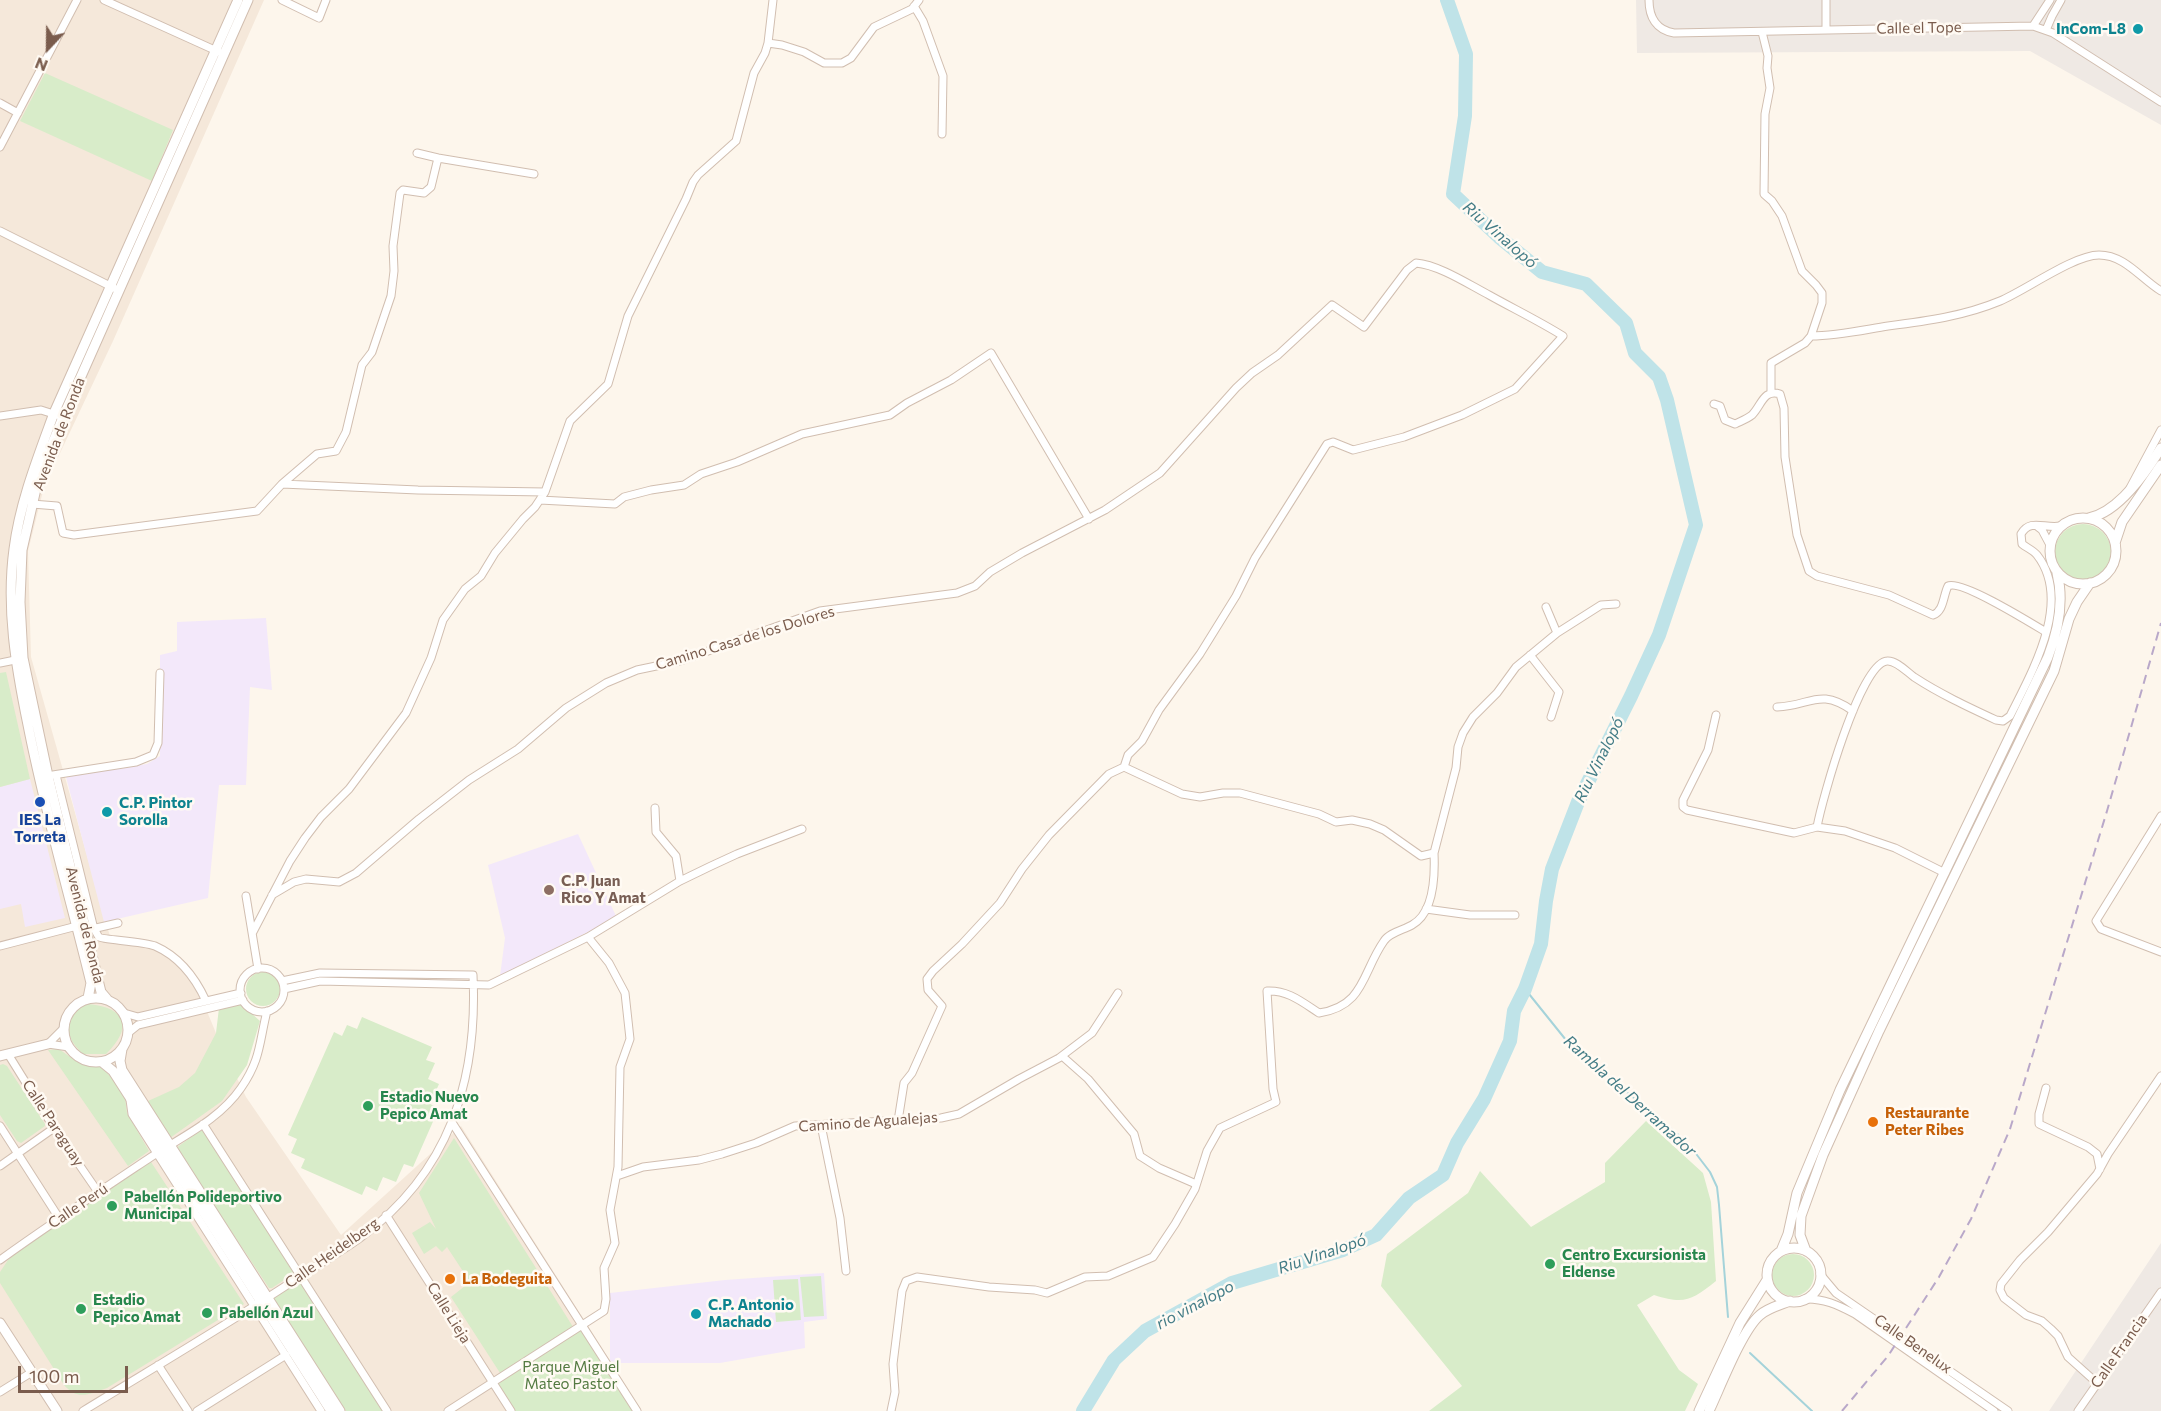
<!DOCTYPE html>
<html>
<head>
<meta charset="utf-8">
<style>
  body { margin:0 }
  #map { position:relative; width:2161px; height:1411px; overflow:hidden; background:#fdf6ec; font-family:Commissioner,sans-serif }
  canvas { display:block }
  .north { position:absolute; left:18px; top:18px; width:60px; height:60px; -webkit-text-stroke:4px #fffaf3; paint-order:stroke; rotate:202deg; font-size:16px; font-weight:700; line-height:24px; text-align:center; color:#7a5c4d }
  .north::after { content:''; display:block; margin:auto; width:21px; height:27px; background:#7a5c4d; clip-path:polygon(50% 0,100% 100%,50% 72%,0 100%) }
  .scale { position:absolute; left:18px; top:1366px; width:110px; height:27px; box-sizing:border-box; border:3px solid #7a5c4d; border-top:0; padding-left:8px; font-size:18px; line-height:21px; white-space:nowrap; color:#7a5c4d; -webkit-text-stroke:4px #fffaf3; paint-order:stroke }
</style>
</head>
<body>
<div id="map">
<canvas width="2161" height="1411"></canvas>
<div class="north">N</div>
<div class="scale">100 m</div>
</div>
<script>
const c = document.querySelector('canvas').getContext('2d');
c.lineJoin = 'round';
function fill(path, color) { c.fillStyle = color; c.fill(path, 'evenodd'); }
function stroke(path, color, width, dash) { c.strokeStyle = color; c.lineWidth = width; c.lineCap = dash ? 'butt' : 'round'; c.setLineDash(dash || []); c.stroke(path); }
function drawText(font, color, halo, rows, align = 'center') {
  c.font = font + ' Commissioner,sans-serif'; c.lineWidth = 5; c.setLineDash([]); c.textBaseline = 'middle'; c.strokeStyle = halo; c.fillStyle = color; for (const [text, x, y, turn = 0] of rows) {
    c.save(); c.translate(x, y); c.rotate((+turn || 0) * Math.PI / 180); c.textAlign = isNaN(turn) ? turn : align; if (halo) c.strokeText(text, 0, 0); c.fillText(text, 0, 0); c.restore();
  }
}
const residential = new Path2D(`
  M 0,0 L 264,0 L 113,341 L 44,487 L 28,551 L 31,657 L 111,940 L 138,943 L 171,957 L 187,974 L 199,992 L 218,1038 L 246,1097 L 341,1235 L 461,1126 L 642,1411 L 0,1411 Z`);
const industrial = new Path2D(`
  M 1636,0 L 2161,0 L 2161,125 L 2030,51 L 1637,53 Z
  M 2161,1243 L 2161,1411 L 2049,1411 Z`);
const education = new Path2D(`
  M 266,618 L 272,690 L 250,687 L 246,785 L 219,785 L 208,898 L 104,922 L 66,777 L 147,764 L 160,756 L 160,655 L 177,651 L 177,622 Z
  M 30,779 L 65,918 L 25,927 L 21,904 L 0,909 L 0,787 Z
  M 578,834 L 616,916 L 602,925 L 500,976 L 505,938 L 488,865 Z
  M 824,1273 L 827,1319 L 804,1322 L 805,1348 L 720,1363 L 612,1363 L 610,1360 L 610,1293 L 725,1280 Z`);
const green = new Path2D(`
  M 45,73 L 173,130 L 152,181 L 20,121 Z
  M2055 552a28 28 0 1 1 56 0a28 28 0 1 1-56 0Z
  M 6,672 L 30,779 L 0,787 L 0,673 Z
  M246 989a17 17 0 1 1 34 0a17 17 0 1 1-34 0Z
  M 89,1004 C 127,1008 133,1028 106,1054 L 83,1054 C 66,1038 64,1025 78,1006 Z
  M 241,1004 L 260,1021 L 247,1065 L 222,1101 L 170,1138 L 148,1101 L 179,1087 L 195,1073 L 216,1033 L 219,1008 Z
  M 362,1017 L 432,1047 L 426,1060 L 435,1063 L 428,1079 L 439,1084 L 430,1104 L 439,1108 L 413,1167 L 404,1164 L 396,1182 L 383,1177 L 377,1191 L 366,1186 L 362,1195 L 301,1168 L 305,1159 L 291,1153 L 297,1139 L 288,1135 L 334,1032 L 342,1036 L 347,1025 L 357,1029 Z
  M 59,1049 L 77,1062 L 101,1067 L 110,1076 L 125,1097 L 127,1113 L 149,1151 L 128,1166 L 48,1050 Z
  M 3,1064 L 7,1066 L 45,1124 L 45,1126 L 21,1143 L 17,1141 L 0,1115 L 0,1065 Z
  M 1646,1121 L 1703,1173 L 1711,1202 L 1716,1281 C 1692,1300 1685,1305 1654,1295 L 1637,1305 L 1679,1370 L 1698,1384 L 1685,1411 L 1429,1411 L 1462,1386 L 1381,1286 L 1387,1254 L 1468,1193 L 1480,1171 L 1531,1227 L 1605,1182 L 1605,1163 Z
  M 200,1131 L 203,1131 L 295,1273 L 272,1288 L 269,1288 L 176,1148 Z
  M 454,1138 L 575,1330 L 582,1326 L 637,1411 L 511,1411 L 493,1382 L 502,1376 L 451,1297 L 470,1282 L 447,1247 L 442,1252 L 436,1246 L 424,1254 L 412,1233 L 430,1222 L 436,1229 L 419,1193 Z
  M 151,1162 L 244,1304 L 107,1388 C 89,1394 78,1401 64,1385 L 0,1283 L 0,1272 L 8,1260 L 29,1242 Z
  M1772 1275a21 21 0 1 1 42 0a21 21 0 1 1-42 0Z
  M 821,1276 L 824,1316 L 804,1317 L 800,1277 Z
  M 798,1279 L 801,1320 L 776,1322 L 773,1280 Z
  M 299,1282 L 301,1282 L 383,1411 L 346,1411 L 274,1299 L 275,1296 Z`);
const stream = new Path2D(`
  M 1525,989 L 1570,1045 L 1687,1142 L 1710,1172 L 1717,1187 L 1719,1205 L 1728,1317
  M 1750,1353 L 1812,1411`);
const river = new Path2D(`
  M 1083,1411 L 1114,1360 L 1145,1331 L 1232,1283 L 1343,1250 L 1376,1235 L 1409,1198 L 1443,1175 L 1457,1143 L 1484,1099 L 1510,1041 L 1514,1011 L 1525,989 L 1541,944 L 1546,901 L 1552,869 L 1578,802 L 1631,696 L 1659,635 L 1696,525 L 1667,400 L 1659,377 L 1635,353 L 1626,323 L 1586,284 L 1542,272 L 1499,237 L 1453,194 L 1465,116 L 1466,54 L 1447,0`);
const minor = new Path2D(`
  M 104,0 L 219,52
  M 282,0 L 319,18 L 326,0
  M 1649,0 C 1649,17 1656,30 1674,33 L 2033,26 L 2053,33 L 2161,102
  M 1826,0 L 1826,30
  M 914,6 L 923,21 L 943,76 L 942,134
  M 2033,26 L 2050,0
  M 2046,30 L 2052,16 L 2061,0
  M 1762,32 L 1768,56 L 1767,68 L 1770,88 L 1765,114 L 1764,194 L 1772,201 L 1782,216 L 1802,271 L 1816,285 L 1822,293 L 1822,303 L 1811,336 L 1805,343 L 1771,363 L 1771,392
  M 768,43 L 782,45 L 804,52 L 824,63 L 842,63 L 851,58 L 874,27 L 912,9 L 919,0
  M 0,103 L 18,113
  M 0,147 L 77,0
  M 438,158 L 534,174
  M 0,231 L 114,288
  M 1811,336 C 1837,336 1863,330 1888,326 C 1927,321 1964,316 2000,301 C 2026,290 2074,255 2099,255 C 2125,255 2141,279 2161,291
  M 1714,404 L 1720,406 L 1725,420 L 1735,424 C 1741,421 1747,419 1752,415 C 1762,405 1763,389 1780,394 L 1784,408 L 1785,457 L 1797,535 L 1809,571 L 1817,576 L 1889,595 L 1933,615 C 1944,611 1943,596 1948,586 C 1960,579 2031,623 2046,632
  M 0,416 L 41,410 L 63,417
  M 282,484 L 317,454 L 336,451 L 346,432 L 362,365 L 372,352 L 391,296 L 394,271 L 393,246 L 400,193 L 403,190 L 424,193 L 431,187 L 438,158 L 417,153
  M 2130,488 L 2161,430
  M 540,500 L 615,504 L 624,497 L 651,490 L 684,485 L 701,474 L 737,462 L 802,434 L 890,415 L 907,403 L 951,380 L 991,353 L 1089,519
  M 32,504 L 57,506 L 63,533 L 74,535 L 257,511 L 282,484 L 418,490 L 545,492
  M 2038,527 L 2042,530 L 2050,545
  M 1546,607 L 1557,633
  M 1530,655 L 1559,692 L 1551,717
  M 0,663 L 20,659
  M 1777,707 C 1811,706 1819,687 1853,711
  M 1716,715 L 1708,750 L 1683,800 L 1683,807 L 1687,810 L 1794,833 L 1817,827 L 1845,831 L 1895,848 L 1945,873
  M 53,775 L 136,762 L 153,755 L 158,743 L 160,673
  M 56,775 L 94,929 C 96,931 97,935 99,937 C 103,940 143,941 155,946 C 180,957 195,977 206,1001
  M 655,808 L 656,832 L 676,856 L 680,881
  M 2161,816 L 2096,921 L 2101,929 L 2161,952
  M 1817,827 C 1822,800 1860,663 1887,661 C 1896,660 1907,672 1914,677 C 1940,694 1968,707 1996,720 L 2003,721 L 2010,716 C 2032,672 2073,601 2037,555 C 2033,550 2027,548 2022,544 L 2021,534 C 2030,518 2045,529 2060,526
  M 1434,853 L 1456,768 L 1458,747 L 1463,733 L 1473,717 L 1497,693 L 1516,667 L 1557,633 L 1601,605 L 1616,604
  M 272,895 L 294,882 L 306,879 L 339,882 L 356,873 L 419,819 L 469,780 L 518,749 L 566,708 L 606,683 L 637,670 L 680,661 L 820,611 L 957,593 L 975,586 L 990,572 L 1022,553 L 1105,510 L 1160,473 L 1236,388 L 1252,373 L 1278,355 L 1332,305 L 1364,327 L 1407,270 L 1416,263 C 1439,265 1468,284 1489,295 C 1514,309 1539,321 1563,336 L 1515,389 L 1462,415 L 1404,437 L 1353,450 L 1333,442 L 1327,444 L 1255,558 L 1236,596 L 1200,654 L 1159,710 L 1142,741 L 1128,755 L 1124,767
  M 246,896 L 258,969
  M 1426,909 L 1470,915 L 1515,915
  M 92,929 L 118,923
  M 253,932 L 290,861 L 305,838 L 321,817 L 349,789 L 406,713 L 431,658 L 443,620 L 465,589 L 481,576 L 495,553 L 523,519 L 535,507 L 545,492 L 570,421 L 608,384 L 628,316 L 686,199 L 693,182 L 698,175 L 736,141 L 754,73 L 765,53 L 768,43 L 773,0
  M 0,946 L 77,926
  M240 990a22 22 0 1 1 44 0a22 22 0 1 1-44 0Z
  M 284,989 L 320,981 L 489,985 L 588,937 L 680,881 L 711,866 L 737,854 L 802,829
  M 124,1013 L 138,1017 L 241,993
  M 128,1033 L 138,1025 L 243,1000
  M 48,1044 L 64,1028
  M 48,1044 L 69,1047
  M 8,1054 L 54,1128 L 98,1192
  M 1062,1056 L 1088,1079 L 1134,1134 L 1140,1156 L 1159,1168 L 1196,1184
  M 2046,1088 L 2039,1114 L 2039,1124 L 2088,1147 L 2097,1154 L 2100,1169
  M 130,1100 L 132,1114 L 321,1411
  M 203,1124 L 387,1411
  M 453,1124 L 637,1411
  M 821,1125 L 840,1218 L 846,1271
  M 0,1126 L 59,1218
  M 0,1166 L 54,1128
  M 617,1176 L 643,1167 L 699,1160 L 722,1154 L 756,1143 L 795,1126 L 941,1118 L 959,1114 L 1019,1079 L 1059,1058 L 1092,1033 L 1118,993
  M 386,1215 L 511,1411
  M 0,1260 C 50,1224 100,1191 151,1157 C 183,1136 219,1120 241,1088 C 261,1059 259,1043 267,1011
  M 1820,1274 L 1836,1293 L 2008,1411
  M 1804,1299 C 1823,1298 1838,1305 1855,1314 L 1994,1411
  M 158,1365 L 188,1411
  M 2097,1383 L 2068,1357 L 2058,1336 L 2051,1329 L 2042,1321 L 2026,1315 L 2004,1298 L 2000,1290 L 2001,1284 L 2020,1260 L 2048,1232 L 2097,1174 L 2108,1154 L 2161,1076
  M 0,1392 L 32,1372
  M 83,1411 C 150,1370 218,1330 284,1287 C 309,1270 336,1255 360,1238 C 449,1173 478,1081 473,975 L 320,973 L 282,981
  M 197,1411 L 286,1355
  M 448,1411 L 604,1311 L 606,1299 L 604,1268 L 615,1243 L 610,1210 L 618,1167 L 620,1067 L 630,1039 L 625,993 L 609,963 L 588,937
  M 891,1411 L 895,1392 L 893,1364 L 902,1291 L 906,1281 L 917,1277 L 989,1287 L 1035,1290 L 1047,1293 L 1085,1277 L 1108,1276 L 1153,1257 L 1175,1224 L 1195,1189 L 1207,1151 L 1220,1128 L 1276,1102 L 1273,1089 L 1267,991 C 1288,990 1302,1002 1319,1013 C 1365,1006 1362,972 1384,941 C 1389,933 1403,930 1412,925 C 1434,913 1435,875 1434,853 L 1421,856 L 1384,830 L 1370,824 L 1352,820 L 1336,822 L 1319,814 L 1240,793 L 1223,793 L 1200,797 L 1182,794 L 1124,767 L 1109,774 L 1049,835 L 1022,869 L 1000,903 L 962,944 L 933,971 L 927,979 L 928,990 L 942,1006 L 912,1073 L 904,1083 L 898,1121
  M 2078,1411 L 2161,1292`);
const tertiary = new Path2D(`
  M2050 551a33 33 0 1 1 66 0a33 33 0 1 1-66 0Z
  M 2089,518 C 2119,512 2146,472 2161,448
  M 2115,543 L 2122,522 L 2161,465
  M64 1030a32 32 0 1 1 64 0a32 32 0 1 1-64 0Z
  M 88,998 L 91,983 C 70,897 45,812 28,725 C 16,667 6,608 14,549 C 20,502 38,457 54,413 L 238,0
  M 107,999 L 101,992 L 48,776 L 23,658 L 20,602 L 22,550 L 38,480 L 63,417 L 248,0
  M 122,1049 L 120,1061 L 122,1070 L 340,1411
  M 0,1056 L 48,1044
  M 102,1062 L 113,1071 L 331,1411
  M1767 1275a27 27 0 1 1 54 0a27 27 0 1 1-54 0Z
  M 1781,1251 L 1788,1234 L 1797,1193 L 1840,1090 L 2048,657 C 2058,631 2064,600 2057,573
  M 1806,1251 L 1800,1235 L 1801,1216 L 1823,1155 L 1879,1031 L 2054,671 L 2069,619 L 2077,602 L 2090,583
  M 0,1323 L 57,1411
  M 1699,1411 L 1740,1323 L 1767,1280
  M 1709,1411 C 1720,1388 1742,1330 1760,1315 C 1768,1308 1780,1305 1790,1301`);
const rail = new Path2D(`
  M 1842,1411 L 1888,1356 L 1939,1277 L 1971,1219 L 2010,1129 L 2107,811 L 2161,623`);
const markers = [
  [2138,29,6,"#0f9aa8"],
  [40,802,6,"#1a4fb4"],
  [107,812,6,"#0f9aa8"],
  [549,890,6,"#8d6e63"],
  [368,1106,6,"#2e9e5b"],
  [1873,1122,6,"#e8710a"],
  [112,1206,6,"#2e9e5b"],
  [1550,1264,6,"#2e9e5b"],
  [450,1279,6,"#e8710a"],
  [81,1309,6,"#2e9e5b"],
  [207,1313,6,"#2e9e5b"],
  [696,1314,6,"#0f9aa8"]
];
const streetNames = [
  ["Calle el Tope",1919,28,-1],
  ["Avenida de Ronda",59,434,-69],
  ["Camino Casa de los Dolores",745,638,-17],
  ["Avenida de Ronda",85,925,76],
  ["Camino de Agualejas",868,1122,-4],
  ["Calle Paraguay",53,1123,57],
  ["Calle Perú",78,1206,-34],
  ["Calle Heidelberg",332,1253,-35],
  ["Calle Lieja",449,1313,58],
  ["Calle Benelux",1913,1344,35],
  ["Calle Francia",2119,1351,-55]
];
const cultureNames = [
  ["InCom-L8",2126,29,"right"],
  ["C.P. Pintor",119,803],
  ["Sorolla",119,820],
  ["C.P. Antonio",708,1305],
  ["Machado",708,1322]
];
const transitNames = [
  ["IES La",40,820],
  ["Torreta",40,837]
];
const educationNames = [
  ["C.P. Juan",561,881],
  ["Rico Y Amat",561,898]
];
const leisureNames = [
  ["Estadio Nuevo",380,1097],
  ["Pepico Amat",380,1114],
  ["Pabellón Polideportivo",124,1197],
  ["Municipal",124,1214],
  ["Centro Excursionista",1562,1255],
  ["Eldense",1562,1272],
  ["Estadio",93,1300],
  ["Pepico Amat",93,1317],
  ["Pabellón Azul",219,1313]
];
const foodNames = [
  ["Restaurante",1885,1113],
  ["Peter Ribes",1885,1130],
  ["La Bodeguita",462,1279]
];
const parkNames = [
  ["Parque Miguel",571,1367],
  ["Mateo Pastor",571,1384]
];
const waterNames = [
  ["Riu Vinalopó",1500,235,41],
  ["Riu Vinalopó",1599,760,-64],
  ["Rambla del Derramador",1630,1096,42],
  ["Riu Vinalopó",1322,1254,-19],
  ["rio vinalopo",1195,1305,-28]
];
fill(residential, '#f5e8da');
fill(industrial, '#efe9e4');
fill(education, '#f3e8fa');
fill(green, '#d8ecc9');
stroke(stream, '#a5d3da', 2);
stroke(river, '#bfe3e8', 14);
stroke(minor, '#d1beb0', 9);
stroke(tertiary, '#d1beb0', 11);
stroke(minor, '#fff', 7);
stroke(tertiary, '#fff', 9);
stroke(rail, '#b9a8c9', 2, [9, 6]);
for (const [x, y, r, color] of markers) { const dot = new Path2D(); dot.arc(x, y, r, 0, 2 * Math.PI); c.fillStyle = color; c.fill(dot); stroke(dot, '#fffaf3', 2); }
drawText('15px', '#7a5c4d', '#fffaf3', streetNames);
drawText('bold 15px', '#0d838f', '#fffaf3', cultureNames, 'left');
drawText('bold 15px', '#164399', '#fffaf3', transitNames);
drawText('bold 15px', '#785e54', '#fffaf3', educationNames, 'left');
drawText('bold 15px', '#27864d', '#fffaf3', leisureNames, 'left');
drawText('bold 15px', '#c56008', '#fffaf3', foodNames, 'left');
drawText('15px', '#537a41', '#fffaf3', parkNames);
drawText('italic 16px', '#437c86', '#fffaf3', waterNames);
</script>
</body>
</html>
